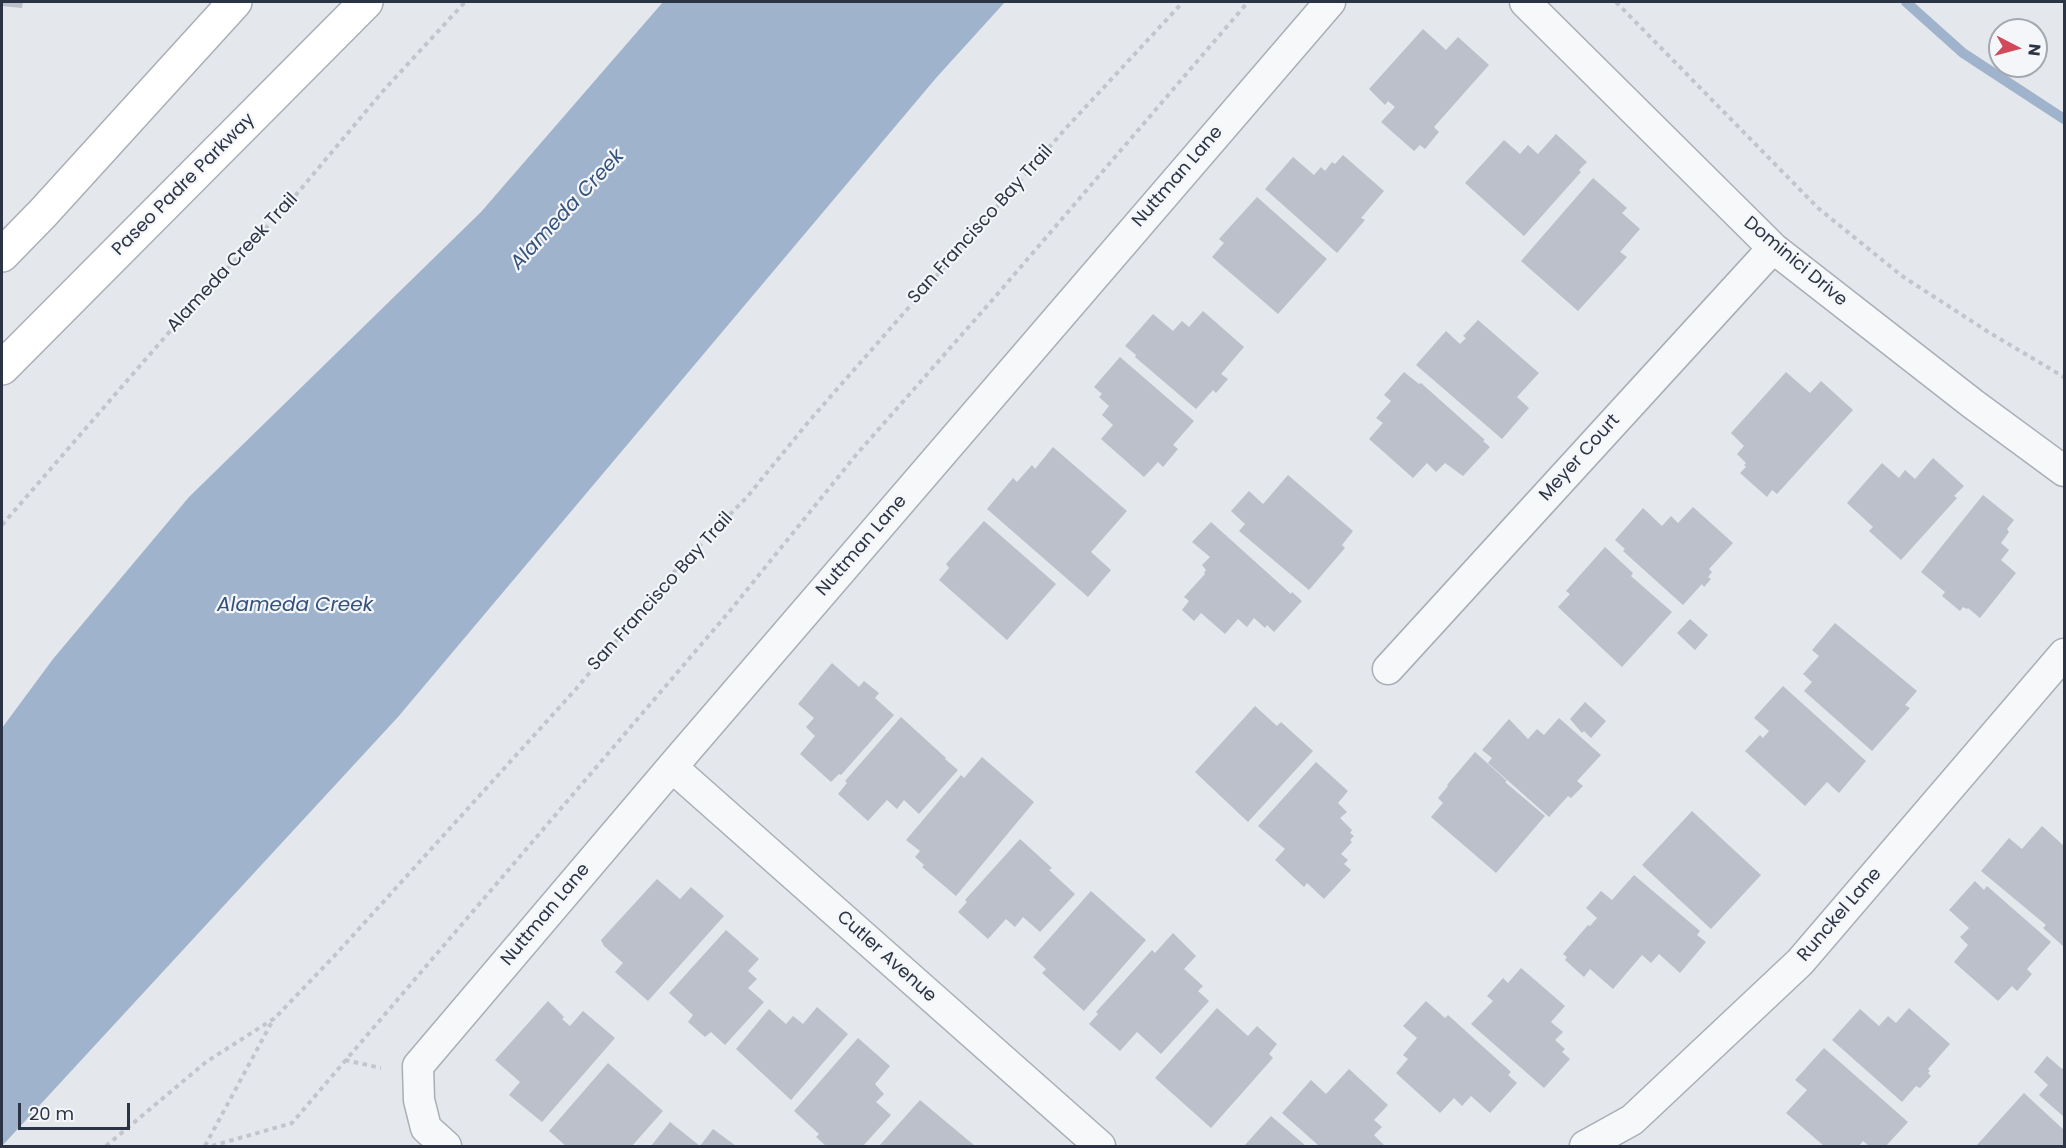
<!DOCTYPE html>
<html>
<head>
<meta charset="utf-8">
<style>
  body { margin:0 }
  #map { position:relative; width:2066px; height:1148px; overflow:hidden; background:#e4e7ec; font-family:Poppins,sans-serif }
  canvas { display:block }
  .frame { position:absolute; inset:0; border:3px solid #2b3445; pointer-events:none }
  .north { position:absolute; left:1988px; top:18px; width:60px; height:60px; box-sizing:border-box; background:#f4f6f9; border:2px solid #a4a8b1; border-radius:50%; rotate:96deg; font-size:16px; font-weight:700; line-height:24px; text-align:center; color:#2b3445 }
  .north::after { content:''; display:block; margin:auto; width:21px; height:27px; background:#d1495b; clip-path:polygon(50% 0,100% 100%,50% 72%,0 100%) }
  .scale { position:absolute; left:18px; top:1103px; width:112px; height:27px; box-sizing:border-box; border:3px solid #2b3445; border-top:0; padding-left:8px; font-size:18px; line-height:21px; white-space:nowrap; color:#2b3445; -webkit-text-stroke:4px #f4f6f9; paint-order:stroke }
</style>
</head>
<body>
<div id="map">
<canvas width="2066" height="1148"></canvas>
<div class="frame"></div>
<div class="north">N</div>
<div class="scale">20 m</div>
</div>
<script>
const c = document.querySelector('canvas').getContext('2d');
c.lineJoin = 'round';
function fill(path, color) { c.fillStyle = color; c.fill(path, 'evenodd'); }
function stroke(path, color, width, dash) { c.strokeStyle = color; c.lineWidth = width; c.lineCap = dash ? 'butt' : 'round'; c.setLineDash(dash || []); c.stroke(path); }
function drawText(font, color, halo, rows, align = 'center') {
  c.font = font + ' Poppins,sans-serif'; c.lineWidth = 4.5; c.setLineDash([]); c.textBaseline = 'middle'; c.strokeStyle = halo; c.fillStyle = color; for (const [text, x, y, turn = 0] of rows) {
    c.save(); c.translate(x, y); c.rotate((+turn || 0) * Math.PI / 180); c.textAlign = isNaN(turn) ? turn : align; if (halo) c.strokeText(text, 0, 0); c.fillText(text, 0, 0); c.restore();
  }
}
const water = new Path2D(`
  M 663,2 L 1005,2 L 936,78 L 398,717 L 2,1146 L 2,728 L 53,659 L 189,497 L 481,212 Z`);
const stream = new Path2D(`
  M 1906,2 L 1963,53 L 2064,119`);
const building = new Path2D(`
  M 2,2 L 23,2 L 22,8 L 2,6 Z
  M 1423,29 L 1446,50 L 1458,37 L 1489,65 L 1434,127 L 1439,132 L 1425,149 L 1420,145 L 1414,151 L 1381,122 L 1395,107 L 1388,101 L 1385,105 L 1369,89 Z
  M 1556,134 L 1587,162 L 1579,170 L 1581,172 L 1524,236 L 1465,183 L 1504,140 L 1520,154 L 1528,145 L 1538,154 Z
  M 1343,155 L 1384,191 L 1361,218 L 1365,220 L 1337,253 L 1265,189 L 1293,157 L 1314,175 L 1321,167 L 1325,171 L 1332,162 L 1335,164 Z
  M 1593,178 L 1627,208 L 1622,213 L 1640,229 L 1620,252 L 1627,257 L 1578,311 L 1521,261 Z
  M 1257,197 L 1327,259 L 1278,314 L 1212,257 L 1224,243 L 1219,239 Z
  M 1203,311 L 1244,347 L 1221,374 L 1228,379 L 1216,393 L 1213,390 L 1196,409 L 1135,357 L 1136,355 L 1125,346 L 1153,314 L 1173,331 L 1182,321 L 1189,327 Z
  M 1478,320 L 1539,373 L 1517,397 L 1529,408 L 1502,439 L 1416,365 L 1446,331 L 1460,344 L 1466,338 L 1463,336 Z
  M 1120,357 L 1194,421 L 1173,445 L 1178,449 L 1163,467 L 1158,462 L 1144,477 L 1101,439 L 1113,425 L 1102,415 L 1109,406 L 1099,397 L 1102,394 L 1094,387 Z
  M 1404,372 L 1419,384 L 1421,383 L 1485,440 L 1483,441 L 1490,447 L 1463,476 L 1445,463 L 1436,472 L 1427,463 L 1413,478 L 1369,439 L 1383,423 L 1376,418 L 1391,401 L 1384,395 Z
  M 1786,372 L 1810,393 L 1821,381 L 1853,410 L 1777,494 L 1772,490 L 1767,497 L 1740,473 L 1746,467 L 1744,465 L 1746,463 L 1737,454 L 1744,446 L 1731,433 Z
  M 1053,447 L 1127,511 L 1091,552 L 1111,570 L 1088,597 L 987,509 L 1013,478 L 1017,482 L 1032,465 L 1035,469 Z
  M 1933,458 L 1964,486 L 1954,496 L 1957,498 L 1901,560 L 1869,531 L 1873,527 L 1847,503 L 1882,463 L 1899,478 L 1905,470 L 1915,479 Z
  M 1288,475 L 1353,531 L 1342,545 L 1345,548 L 1309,590 L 1239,531 L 1245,524 L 1231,511 L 1249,491 L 1263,504 Z
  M 1983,495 L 2014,520 L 2007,529 L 2009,532 L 2001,543 L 2009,550 L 2001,560 L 2016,573 L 1980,618 L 1968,608 L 1967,609 L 1963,607 L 1960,611 L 1942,596 L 1945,592 L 1921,572 Z
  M 1693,507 L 1733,543 L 1709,569 L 1712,572 L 1708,577 L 1711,579 L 1704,587 L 1702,584 L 1683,605 L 1623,551 L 1625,549 L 1615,540 L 1643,508 L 1662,526 L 1671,516 L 1678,523 Z
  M 984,521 L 1056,584 L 1007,640 L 939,580 L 949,568 L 946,564 Z
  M 1211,522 L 1291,594 L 1292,592 L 1302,601 L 1274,632 L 1267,625 L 1265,628 L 1254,618 L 1247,627 L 1238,619 L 1225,634 L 1201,613 L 1194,621 L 1182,610 L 1189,601 L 1184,597 L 1205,574 L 1204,573 L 1206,570 L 1202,565 L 1210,557 L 1192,542 Z
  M 1605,547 L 1633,573 L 1631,576 L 1672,612 L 1622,667 L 1558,607 L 1570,594 L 1566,591 Z
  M 1690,619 L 1708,635 L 1695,650 L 1677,633 Z
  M 1835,623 L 1917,691 L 1905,705 L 1910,708 L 1872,751 L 1804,691 L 1812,682 L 1803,674 L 1819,656 L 1812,650 Z
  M 832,663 L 859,687 L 864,681 L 879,693 L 875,698 L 894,715 L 841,775 L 839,774 L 831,782 L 800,754 L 815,736 L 806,727 L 814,718 L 798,704 Z
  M 1783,686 L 1866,761 L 1839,793 L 1827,782 L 1805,806 L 1745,751 L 1760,735 L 1763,738 L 1769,731 L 1754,718 Z
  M 1585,702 L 1606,721 L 1591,738 L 1584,731 L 1582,733 L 1570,719 Z
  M 1255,706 L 1277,726 L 1281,722 L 1313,751 L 1248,822 L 1195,772 Z
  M 901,717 L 946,758 L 945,759 L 958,770 L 919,814 L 904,800 L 897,809 L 887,800 L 868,821 L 838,794 L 847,783 L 845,781 Z
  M 1559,718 L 1601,755 L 1577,781 L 1583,786 L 1571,798 L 1568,796 L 1549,817 L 1488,763 L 1492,758 L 1482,750 L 1509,719 L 1528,739 L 1537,729 L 1544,735 Z
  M 1475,752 L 1507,781 L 1505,782 L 1545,816 L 1496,873 L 1431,817 L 1443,803 L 1438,798 L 1448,786 L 1447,785 Z
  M 982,757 L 1034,802 L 956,896 L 922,867 L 924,865 L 915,857 L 920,851 L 906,840 L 961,775 L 964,778 Z
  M 1316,762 L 1348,791 L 1338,803 L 1347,812 L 1340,818 L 1352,830 L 1350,833 L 1354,836 L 1350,840 L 1352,842 L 1341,854 L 1348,860 L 1344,864 L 1351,870 L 1324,899 L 1307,883 L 1304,887 L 1275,860 L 1285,849 L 1258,826 Z
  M 1692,811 L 1761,875 L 1711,929 L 1642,865 Z
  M 2042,826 L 2064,846 L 2064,947 L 2043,928 L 2046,925 L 1981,871 L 2009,838 L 2022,849 Z
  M 1020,839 L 1052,868 L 1049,870 L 1075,894 L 1040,932 L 1023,917 L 1015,927 L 1006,919 L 988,939 L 958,912 L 967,902 L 965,900 Z
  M 1634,875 L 1700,931 L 1697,935 L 1706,942 L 1680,973 L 1659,954 L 1651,963 L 1642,955 L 1613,989 L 1590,969 L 1584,977 L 1565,960 L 1567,957 L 1563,954 L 1588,925 L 1590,926 L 1597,918 L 1586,908 L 1601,891 L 1612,900 Z
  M 657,879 L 680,899 L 691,887 L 724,916 L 648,1001 L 615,972 L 623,963 L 604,946 L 601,940 Z
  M 1975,881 L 1984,890 L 1987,886 L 2051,942 L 2027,969 L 2032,974 L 2017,991 L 2012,986 L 1998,1001 L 1954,962 L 1968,945 L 1960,937 L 1969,928 L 1949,910 Z
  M 1091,891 L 1146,940 L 1084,1011 L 1042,973 L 1046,969 L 1033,957 Z
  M 726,930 L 759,959 L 748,971 L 757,979 L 748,988 L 764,1002 L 725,1045 L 711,1032 L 705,1037 L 688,1022 L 693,1015 L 669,993 Z
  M 1173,933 L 1196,956 L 1184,969 L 1203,986 L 1198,991 L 1209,1001 L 1161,1054 L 1137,1032 L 1120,1051 L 1089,1024 L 1098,1014 L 1096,1012 L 1152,950 L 1155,953 Z
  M 1521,968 L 1565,1006 L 1551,1022 L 1563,1032 L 1555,1040 L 1565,1049 L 1562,1052 L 1570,1059 L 1544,1088 L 1471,1024 L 1493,1001 L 1487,996 L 1503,978 L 1508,983 Z
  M 548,1001 L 564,1017 L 562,1019 L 570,1026 L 583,1011 L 615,1038 L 542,1122 L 509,1095 L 520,1082 L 495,1060 Z
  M 1426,1001 L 1445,1018 L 1448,1015 L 1511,1072 L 1508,1075 L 1517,1083 L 1490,1113 L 1471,1096 L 1462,1106 L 1454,1098 L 1440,1113 L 1396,1073 L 1408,1059 L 1403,1055 L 1417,1038 L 1403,1026 Z
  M 817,1007 L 848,1034 L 791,1100 L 736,1049 L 769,1009 L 786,1024 L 793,1016 L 803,1024 Z
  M 1217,1008 L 1248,1036 L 1257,1026 L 1277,1044 L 1269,1054 L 1273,1058 L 1211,1128 L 1155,1078 Z
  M 1909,1008 L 1950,1044 L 1928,1069 L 1930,1071 L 1928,1073 L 1931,1076 L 1920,1088 L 1916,1086 L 1902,1102 L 1832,1040 L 1860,1009 L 1879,1026 L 1888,1016 L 1896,1023 Z
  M 858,1038 L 890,1066 L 875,1084 L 884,1094 L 876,1102 L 891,1115 L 863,1146 L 826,1146 L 816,1137 L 819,1134 L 794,1111 Z
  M 1824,1048 L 1908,1122 L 1886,1146 L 1869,1146 L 1863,1141 L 1859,1146 L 1824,1146 L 1786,1113 L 1807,1090 L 1795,1080 Z
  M 2047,1056 L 2062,1069 L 2064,1067 L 2064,1117 L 2039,1095 L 2048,1085 L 2034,1072 Z
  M 608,1063 L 663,1111 L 632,1146 L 566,1146 L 549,1131 Z
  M 1349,1069 L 1388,1105 L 1374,1120 L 1382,1127 L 1374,1135 L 1384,1145 L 1383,1146 L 1319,1146 L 1282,1113 L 1311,1080 L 1326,1094 Z
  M 2024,1093 L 2064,1130 L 2064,1146 L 1976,1146 Z
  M 920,1100 L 975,1146 L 879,1146 Z
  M 1271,1116 L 1306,1146 L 1244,1146 Z
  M 670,1122 L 700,1146 L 713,1129 L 736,1146 L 651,1146 Z`);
const path = new Path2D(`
  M 1616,2 L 1818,208 L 1902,276 L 1990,333 L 2064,377
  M 2,525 L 197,300 L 285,208 L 383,91 L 465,2
  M 345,1060 L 381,1068
  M 106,1146 L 206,1062 L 275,1018 L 338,952 L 576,689 L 672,574 L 747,497 L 810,420 L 1067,127 L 1183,2
  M 205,1146 L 274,1018
  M 212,1146 L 292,1123 L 729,612 L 856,455 L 995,297 L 1248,2`);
const minor = new Path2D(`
  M 1525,2 L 1773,248 L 1973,404 L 2064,471
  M 1388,669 L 1773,248
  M 672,767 L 1100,1146
  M 446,1146 L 426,1128 L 419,1100 L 418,1066 L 672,767 L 1330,2
  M 1585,1146 L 1632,1120 L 1800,962 L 2064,654`);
const secondary = new Path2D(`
  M 2,255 L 43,213 L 235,2
  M 2,368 L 366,2`);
const streetNames = [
  ["Nuttman Lane",1178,177,-49],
  ["Paseo Padre Parkway",184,185,-45],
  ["San Francisco Bay Trail",981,225,-48],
  ["Dominici Drive",1795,262,40],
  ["Alameda Creek Trail",233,263,-47],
  ["Meyer Court",1580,458,-48],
  ["Nuttman Lane",862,546,-49],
  ["San Francisco Bay Trail",661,592,-48],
  ["Nuttman Lane",546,915,-50],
  ["Runckel Lane",1840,915,-49],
  ["Cutler Avenue",886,957,42]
];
const waterNames = [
  ["Alameda Creek",568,210,-47],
  ["Alameda Creek",295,606]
];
fill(water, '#9fb4cc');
stroke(stream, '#9fb4cc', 10);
fill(building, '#bbc0ca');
stroke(minor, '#a9aeb7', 33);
stroke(secondary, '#a9aeb7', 36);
stroke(path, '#c2c5cb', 4, [4.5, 4.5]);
stroke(minor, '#f7f8fa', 30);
stroke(secondary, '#fff', 33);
drawText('18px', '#2b3445', '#f4f6f9', streetNames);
drawText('italic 20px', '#34527a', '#f4f6f9', waterNames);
</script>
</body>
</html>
